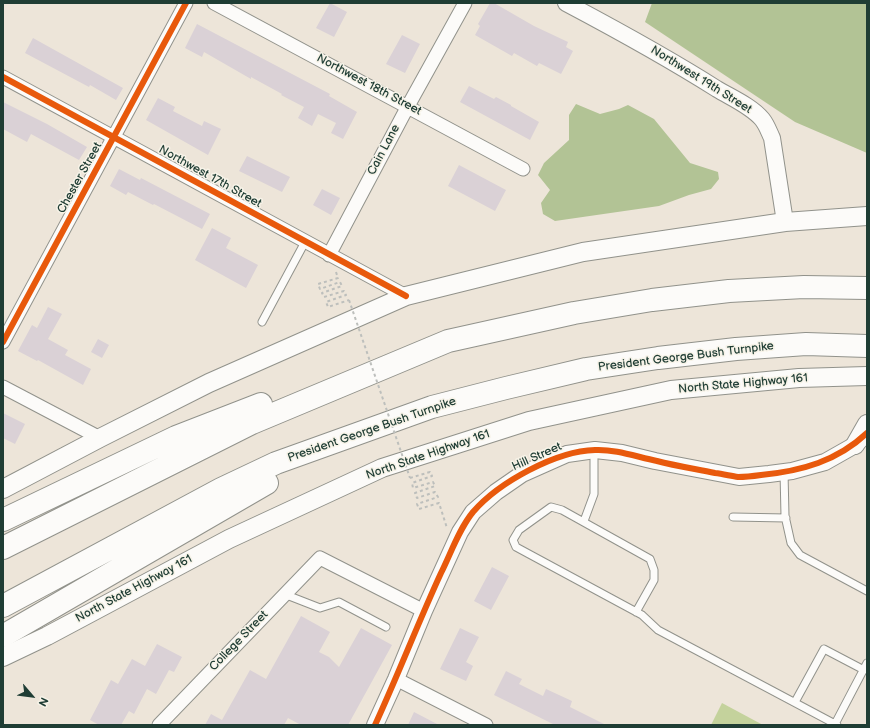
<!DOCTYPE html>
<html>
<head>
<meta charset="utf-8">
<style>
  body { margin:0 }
  #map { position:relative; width:870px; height:728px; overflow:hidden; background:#ede5d9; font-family:"Balsamiq Sans",sans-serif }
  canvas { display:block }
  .frame { position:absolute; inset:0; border:4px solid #1f3d34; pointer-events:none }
  .north { position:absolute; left:12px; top:676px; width:40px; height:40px; -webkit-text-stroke:3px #f7f3e8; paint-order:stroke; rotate:118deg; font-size:11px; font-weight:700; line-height:16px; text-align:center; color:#1f3d34 }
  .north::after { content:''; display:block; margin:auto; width:14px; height:18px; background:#1f3d34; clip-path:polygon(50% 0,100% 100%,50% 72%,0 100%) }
</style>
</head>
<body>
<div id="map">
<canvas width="870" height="728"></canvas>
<div class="frame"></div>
<div class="north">N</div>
</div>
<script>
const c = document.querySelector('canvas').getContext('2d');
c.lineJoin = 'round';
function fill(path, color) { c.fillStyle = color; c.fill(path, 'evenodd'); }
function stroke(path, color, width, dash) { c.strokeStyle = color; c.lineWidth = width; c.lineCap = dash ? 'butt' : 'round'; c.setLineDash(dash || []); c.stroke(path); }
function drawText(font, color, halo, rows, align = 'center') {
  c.font = font + ' "Balsamiq Sans",sans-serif'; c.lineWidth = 3; c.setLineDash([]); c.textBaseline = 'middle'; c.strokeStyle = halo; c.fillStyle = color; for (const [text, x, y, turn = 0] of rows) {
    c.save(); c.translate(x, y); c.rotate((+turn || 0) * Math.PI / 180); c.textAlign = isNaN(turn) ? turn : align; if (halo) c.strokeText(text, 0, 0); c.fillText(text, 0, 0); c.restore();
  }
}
const green = new Path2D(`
  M 722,703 L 763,725 L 711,725 Z`);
const forest = new Path2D(`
  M 652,3 L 867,3 L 867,153 L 795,122 L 645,22 Z
  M 576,104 L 600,114 L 619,109 L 628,105 L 654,119 L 690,163 L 718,172 L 719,179 L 711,189 L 689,195 L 659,206 L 555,221 L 543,214 L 541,203 L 550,190 L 538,175 L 544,163 L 569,140 L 569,115 Z`);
const building = new Path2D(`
  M 330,3 L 347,12 L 334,37 L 316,28 Z
  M 490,3 L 494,3 L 534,26 L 568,42 L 566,47 L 573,51 L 561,74 L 539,63 L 537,66 L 514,53 L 512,56 L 475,35 L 480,26 L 478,24 Z
  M 197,24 L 330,94 L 329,96 L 357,112 L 343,139 L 331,133 L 336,123 L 318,114 L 312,126 L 298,118 L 304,107 L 281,95 L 282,94 L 251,77 L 251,79 L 204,52 L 202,57 L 185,48 Z
  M 402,35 L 420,44 L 405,73 L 386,64 Z
  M 33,38 L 123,88 L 116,100 L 90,85 L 89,87 L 25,53 Z
  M 469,86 L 494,99 L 496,97 L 511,105 L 511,106 L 539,122 L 530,140 L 460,102 Z
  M 158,98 L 175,107 L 173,111 L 202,126 L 204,121 L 221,129 L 208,155 L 146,120 Z
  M 3,102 L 47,124 L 87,147 L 79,160 L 31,134 L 27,142 L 3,129 Z
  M 247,156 L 290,177 L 282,192 L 239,171 Z
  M 459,165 L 506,190 L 495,211 L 448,186 Z
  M 119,169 L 140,180 L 141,178 L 210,214 L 202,229 L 154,204 L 153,205 L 128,192 L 126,195 L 110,186 Z
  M 322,189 L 340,198 L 331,215 L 313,205 Z
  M 212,228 L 231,238 L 226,248 L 258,265 L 246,288 L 195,260 Z
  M 48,307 L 62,314 L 48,339 L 68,350 L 65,355 L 91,369 L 83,385 L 38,360 L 37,361 L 18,351 L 32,325 L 37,328 Z
  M 98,339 L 109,345 L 102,358 L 91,352 Z
  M 3,413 L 25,424 L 15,444 L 3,438 Z
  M 492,567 L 509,576 L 491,610 L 474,601 Z
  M 301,616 L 330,632 L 319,652 L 329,657 L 339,667 L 361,628 L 392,645 L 348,725 L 301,725 L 288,718 L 284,725 L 205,725 L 211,714 L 222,720 L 250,670 L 266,679 Z
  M 460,628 L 479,637 L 466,662 L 473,666 L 466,681 L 440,669 Z
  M 157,644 L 182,657 L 174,672 L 169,670 L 156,694 L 147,689 L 134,714 L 129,711 L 121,725 L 99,725 L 90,720 L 111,680 L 118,684 L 132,659 L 145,666 Z
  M 506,671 L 522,679 L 519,684 L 543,696 L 546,689 L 572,701 L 570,707 L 606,725 L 555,725 L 494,695 Z
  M 414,712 L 439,725 L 408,725 Z`);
const path = new Path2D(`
  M 336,272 L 338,278 L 318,284 L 320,289 L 340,282 L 342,286 L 322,293 L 324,297 L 344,291 L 346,295 L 326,302 L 328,307 L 349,300
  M 410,478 L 430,472 L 432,476 L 412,483 L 413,488 L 433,482 L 435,486 L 415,493 L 417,498 L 435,492 L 438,497 L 417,504 L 419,509 L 439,503 L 447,528`);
const service = new Path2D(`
  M 262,322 L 305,242
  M 784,472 L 785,516 L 791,543 L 800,555 L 867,591
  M 733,517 L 786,518
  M 584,521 L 594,494 L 594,450
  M 284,594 L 320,608 L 339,602 L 386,627
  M 636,612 L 654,580 L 654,570 L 650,559 L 562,510 L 551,507 L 519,530 L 513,540 L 516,547 L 642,615 L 658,630 L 837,725
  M 795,702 L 824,649 L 864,670
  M 835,724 L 867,663`);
const minor = new Path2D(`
  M 214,3 L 523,169
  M 3,77 L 406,296
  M 329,255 L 408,106 L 465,3
  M 3,342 L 186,3
  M 3,387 L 100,438
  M 396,679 L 486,725
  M 159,725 L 320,558 L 424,611`);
const tertiary = new Path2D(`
  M 566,3 C 617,30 668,58 717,89 C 732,98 751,106 762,119 C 767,125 769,132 772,138 L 785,222
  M 375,725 L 396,679 L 424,611 L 460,532 L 473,512 L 496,492 L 522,474 L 567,454 L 595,450 L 622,453 L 655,461 L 739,477 L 769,474 L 792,471 L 825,462 L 855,445 L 864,436`);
const secondary = new Path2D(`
  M 855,445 L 867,424
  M 3,489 L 100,438 L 209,383 L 406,296 L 583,252 L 785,222 L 867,216
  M 3,657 L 47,636 L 229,539 L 382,468 L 529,421 L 671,390 L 799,378 L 867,376`);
const motorway = new Path2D(`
  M 3,520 L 176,437 L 261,404
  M 3,548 L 252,423 L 448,341 L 574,313 L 652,300 L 729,291 L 804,287 L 867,288
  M 3,606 L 221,489 L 276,463 L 432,407 L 506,388 L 586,369 L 658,358 L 736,349 L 806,344 L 867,346
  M 3,636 L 267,483`);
const pathBridge = new Path2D(`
  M 349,300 L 410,478`);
const cycleway = new Path2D(`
  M 3,77 L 406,296
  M 3,342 L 186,3
  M 375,725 C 398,675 418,623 441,573 C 451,553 459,529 473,512 C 499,482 556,451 595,450 C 616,449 637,457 657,461 C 676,466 696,469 715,473 C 723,474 731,476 738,477 C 746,477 754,476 761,475 C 802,471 837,461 867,433`);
const streetNames = [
  ["Northwest 19th Street",701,80,32],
  ["Northwest 18th Street",369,85,28],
  ["Cain Lane",384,150,-62],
  ["Northwest 17th Street",210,177,29],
  ["Chester Street",80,178,-61],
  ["President George Bush Turnpike",686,357,-7],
  ["North State Highway 161",743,384,-5],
  ["President George Bush Turnpike",372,430,-19],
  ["North State Highway 161",428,455,-19],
  ["Hill Street",537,457,-24],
  ["North State Highway 161",134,589,-28],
  ["College Street",239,641,-46]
];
fill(green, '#c4d29c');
fill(forest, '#b2c395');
fill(building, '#dad1d6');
stroke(service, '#91928b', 9);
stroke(minor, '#91928b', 15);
stroke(tertiary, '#91928b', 18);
stroke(secondary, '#91928b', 20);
stroke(motorway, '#91928b', 24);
stroke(path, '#bdbfbc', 2, [3, 3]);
stroke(service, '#fcfbf9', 7);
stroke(minor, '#fcfbf9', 13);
stroke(tertiary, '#fcfbf9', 16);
stroke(secondary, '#fcfbf9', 18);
stroke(motorway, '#fcfbf9', 22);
stroke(pathBridge, '#bdbfbc', 2, [3, 3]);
stroke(cycleway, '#e8590c', 6);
drawText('12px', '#1f3d34', '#f7f3e8', streetNames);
</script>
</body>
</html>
